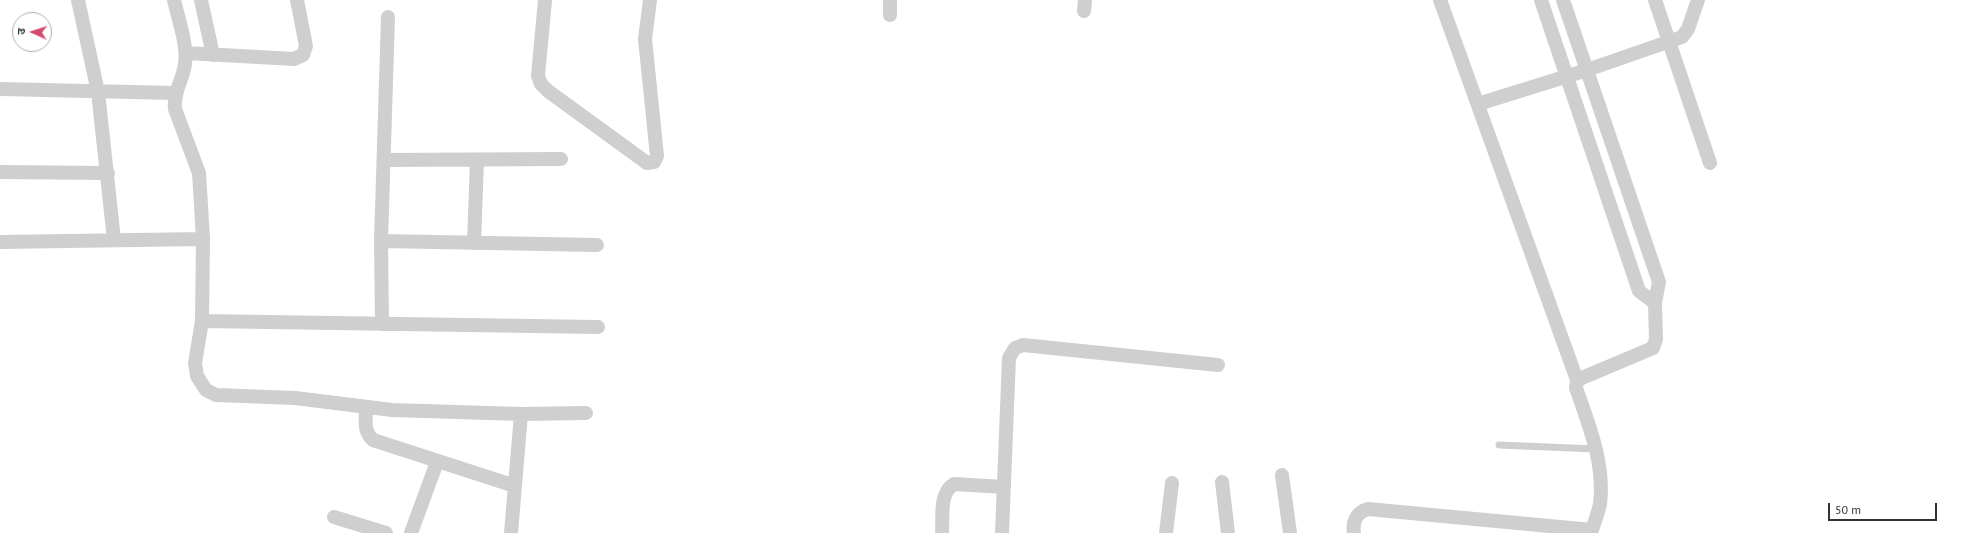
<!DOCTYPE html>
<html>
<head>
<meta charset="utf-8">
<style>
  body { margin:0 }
  #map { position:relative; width:1970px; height:533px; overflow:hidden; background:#fff; font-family:"PT Sans","Noto Sans Devanagari",sans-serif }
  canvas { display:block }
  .north { position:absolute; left:12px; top:12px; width:40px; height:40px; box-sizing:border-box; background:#fff; border:1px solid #adadad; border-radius:50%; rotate:273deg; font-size:11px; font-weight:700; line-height:16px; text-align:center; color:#323232 }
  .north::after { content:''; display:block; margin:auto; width:14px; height:18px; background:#d34a6c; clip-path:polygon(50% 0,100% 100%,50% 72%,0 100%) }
  .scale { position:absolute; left:1828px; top:503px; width:109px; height:18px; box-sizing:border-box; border:2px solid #323232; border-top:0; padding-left:5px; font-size:12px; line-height:14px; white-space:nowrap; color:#323232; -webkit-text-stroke:3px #fff; paint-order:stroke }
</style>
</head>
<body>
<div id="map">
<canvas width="1970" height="533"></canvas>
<div class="north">उ</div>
<div class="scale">50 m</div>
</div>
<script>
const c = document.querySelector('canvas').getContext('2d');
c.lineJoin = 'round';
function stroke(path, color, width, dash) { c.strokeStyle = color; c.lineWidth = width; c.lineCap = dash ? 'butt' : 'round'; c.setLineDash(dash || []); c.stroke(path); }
const lane = new Path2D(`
  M 1499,445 L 1596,449`);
const street = new Path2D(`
  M 78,0 L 98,92 L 114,240
  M 174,0 C 178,18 188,46 185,64 C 183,80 173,92 175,109 L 199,173 L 203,239 L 202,321 L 195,363 L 197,376 L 206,390 L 216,395 L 295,398 L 392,410 L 521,414 L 586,413
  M 201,0 L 213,55
  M 545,0 L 538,76 L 541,84 L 548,91 L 647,163 L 654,162 L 657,156 L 645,39 L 650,0
  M 890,0 L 890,15
  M 1440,0 L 1577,380
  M 1541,0 L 1639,291 L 1655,303
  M 1563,0 L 1659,282 L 1655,303 L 1656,339 L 1653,348 L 1577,380 L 1576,388 C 1589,425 1605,464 1600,504 C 1598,513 1594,524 1591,533
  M 1655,0 L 1710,163
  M 1084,11 L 1085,0
  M 186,53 L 294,59 L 303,55 L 306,46 L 297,0
  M 0,89 L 176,93
  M 1478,104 L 1587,70 L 1682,37 L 1688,29 L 1698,0
  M 384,160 L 561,159
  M 0,172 L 108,173
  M 381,241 L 597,245
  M 0,242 L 203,239
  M 474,243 L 477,160
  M 202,321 L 598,327
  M 382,324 L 381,241 L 388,17
  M 366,408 C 366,421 363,431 373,440 L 515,486
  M 1282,475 L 1290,533
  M 1222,482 L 1228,533
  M 334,517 L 386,533
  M 411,533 L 437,462
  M 511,533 L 521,414
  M 942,533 C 943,517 939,493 954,484 L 1004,487
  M 1002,533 L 1009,358 L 1015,348 L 1023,345 L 1218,365
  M 1166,533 L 1172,483
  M 1354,533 C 1352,521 1357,512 1368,509 L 1592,530`);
stroke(lane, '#cfcfcf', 7);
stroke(street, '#cfcfcf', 14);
</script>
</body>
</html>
